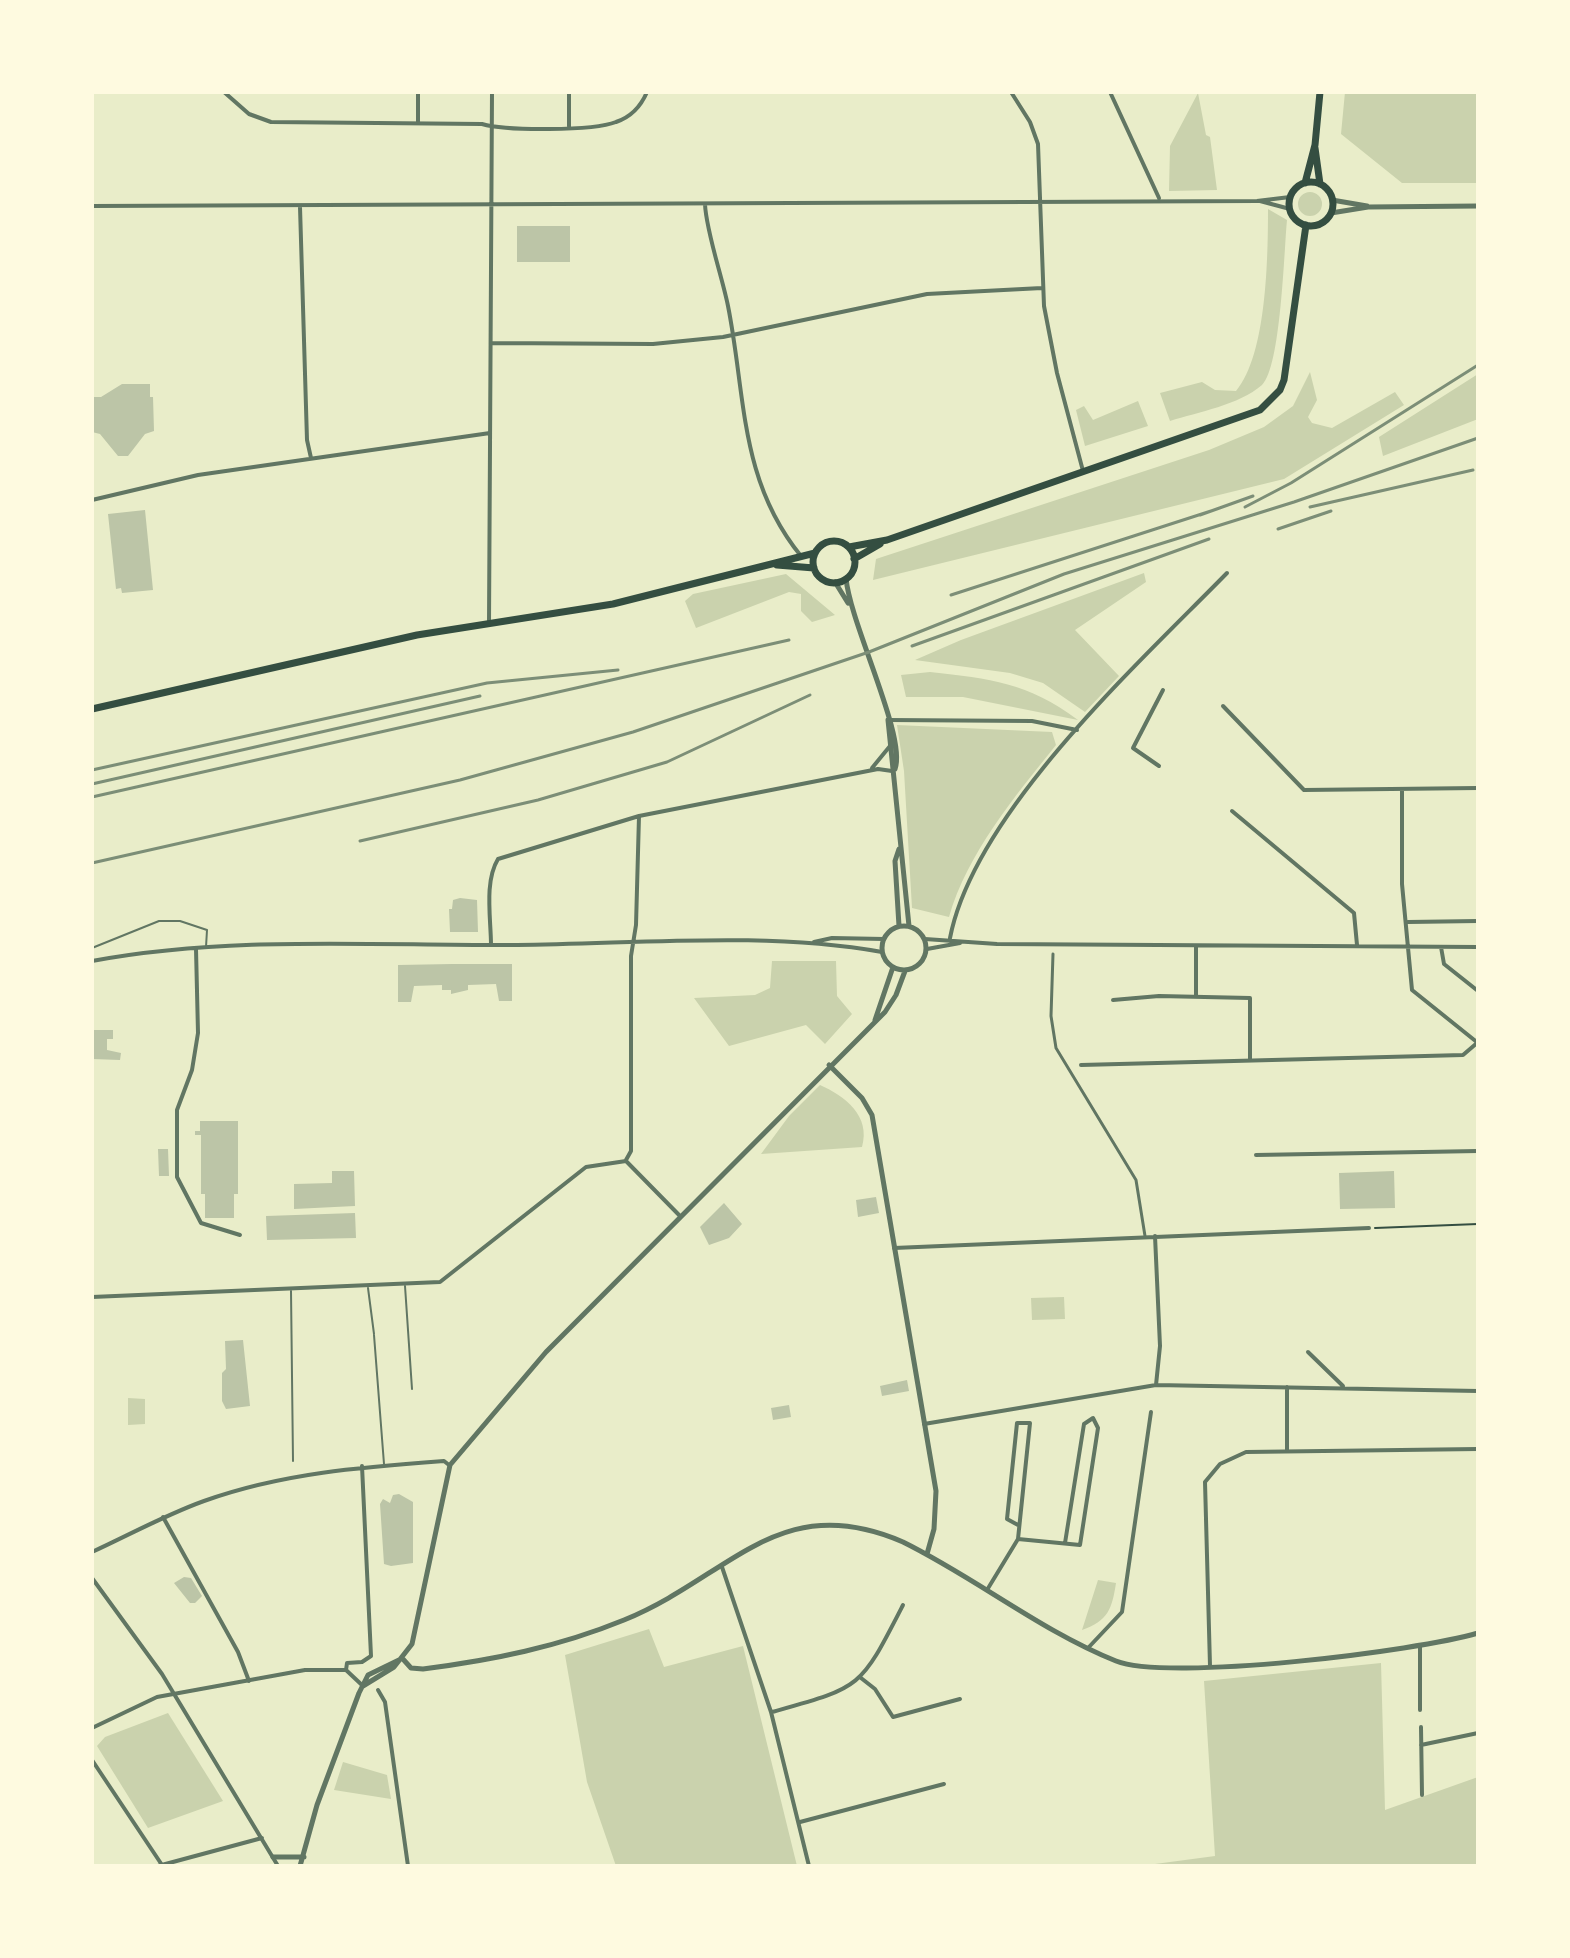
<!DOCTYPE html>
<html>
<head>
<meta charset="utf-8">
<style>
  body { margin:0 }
  #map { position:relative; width:1570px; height:1958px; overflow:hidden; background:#e9edc9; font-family:"Fira Sans",sans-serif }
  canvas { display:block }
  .frame { position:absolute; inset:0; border:94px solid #fefae0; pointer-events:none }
</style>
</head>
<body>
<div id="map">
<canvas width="1570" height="1958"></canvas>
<div class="frame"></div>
</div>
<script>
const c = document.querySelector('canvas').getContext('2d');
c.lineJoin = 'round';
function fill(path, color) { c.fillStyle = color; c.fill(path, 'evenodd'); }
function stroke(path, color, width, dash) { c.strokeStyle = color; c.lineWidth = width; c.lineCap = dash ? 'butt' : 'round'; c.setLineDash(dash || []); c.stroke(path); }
const green = new Path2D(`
  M 1345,92 L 1478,92 L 1478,183 L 1402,183 L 1341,134 Z
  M 1198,93 L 1206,135 L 1210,137 L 1217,190 L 1169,191 L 1170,146 Z
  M1298 204a12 12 0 1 1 24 0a12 12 0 1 1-24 0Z
  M 1268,209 L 1287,220 C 1284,251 1281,367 1262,385 C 1239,405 1198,412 1170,421 L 1160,393 L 1202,382 L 1215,390 L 1236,391 C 1267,355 1268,256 1268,209 Z
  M 1310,372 L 1317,400 L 1308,417 L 1312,423 L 1332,428 L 1395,392 L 1404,405 L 1284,479 L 873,580 L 876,559 L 1209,450 L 1264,427 L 1293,406 Z
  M 1478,374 L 1478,419 L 1383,456 L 1379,437 Z
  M 1138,401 L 1148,426 L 1085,446 L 1076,410 L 1084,406 L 1093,420 Z
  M 1144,573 L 1146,582 L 1075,630 L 1119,676 L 1085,712 L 1043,683 L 1010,673 L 915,660 L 961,640 Z
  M 786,574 L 835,615 L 812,622 L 801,611 L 801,594 L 789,592 L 696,628 L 685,601 L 693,594 Z
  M 930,672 C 991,679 1027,682 1078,720 L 963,697 L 906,697 L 901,675 Z
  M 897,725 L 1052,732 L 1056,745 C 1015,796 967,854 949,917 L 912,908 L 904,771 Z
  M 772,961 L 836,961 L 837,996 L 852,1014 L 825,1044 L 806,1025 L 729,1046 L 694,998 L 755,995 L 770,988 Z
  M 820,1085 C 845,1096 871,1116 862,1147 L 761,1154 L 789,1116 Z
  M 1064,1297 L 1065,1319 L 1032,1320 L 1031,1298 Z
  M 128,1398 L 145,1399 L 145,1424 L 128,1425 Z
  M 1098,1580 L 1116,1583 C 1112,1609 1108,1621 1082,1630 Z
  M 649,1629 L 664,1667 L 743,1646 L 797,1866 L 616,1866 L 587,1782 L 565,1655 Z
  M 1381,1663 L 1385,1810 L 1478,1777 L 1478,1866 L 1140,1866 L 1215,1856 L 1204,1681 Z
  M 168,1713 L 223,1801 L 148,1828 L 97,1746 L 105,1737 Z
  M 343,1762 L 387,1775 L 391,1799 L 334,1790 Z`);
const building = new Path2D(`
  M 517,226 L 570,226 L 570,262 L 517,262 Z
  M 122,384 L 150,384 L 150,397 L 153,397 L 154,431 L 145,434 L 128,456 L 118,456 L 100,434 L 92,432 L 93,397 L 101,397 Z
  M 145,510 L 153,590 L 122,593 L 121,588 L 116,589 L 108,514 Z
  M 460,898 L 477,900 L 478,932 L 450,932 L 449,909 L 452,909 L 453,900 Z
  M 452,964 L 512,964 L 512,1001 L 499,1001 L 496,984 L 468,985 L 468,990 L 451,994 L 451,990 L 442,990 L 442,985 L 414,986 L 411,1002 L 398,1002 L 398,965 Z
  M 92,1030 L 113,1030 L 113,1039 L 107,1039 L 107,1050 L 121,1053 L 120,1060 L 92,1059 Z
  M 200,1121 L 238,1121 L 238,1194 L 234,1194 L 234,1218 L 205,1218 L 205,1194 L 201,1194 L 201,1135 L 195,1135 L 195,1131 L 200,1131 Z
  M 158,1149 L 168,1149 L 169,1176 L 159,1176 Z
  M 332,1171 L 354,1171 L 355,1206 L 294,1209 L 294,1184 L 332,1183 Z
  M 1394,1171 L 1395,1208 L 1340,1209 L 1339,1173 Z
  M 876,1197 L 879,1213 L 858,1217 L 856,1200 Z
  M 724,1203 L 742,1224 L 729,1238 L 709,1245 L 700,1227 Z
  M 355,1213 L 356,1238 L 267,1240 L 266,1216 Z
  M 243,1340 L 250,1406 L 226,1409 L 222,1401 L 222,1373 L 226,1369 L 225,1341 Z
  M 907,1380 L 909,1391 L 882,1396 L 880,1386 Z
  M 789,1405 L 791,1417 L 773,1420 L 771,1408 Z
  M 399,1494 L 413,1502 L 413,1563 L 391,1566 L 384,1564 L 380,1504 L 383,1499 L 390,1503 L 393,1495 Z
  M 184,1577 L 191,1578 L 202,1596 L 195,1603 L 190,1603 L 174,1583 Z`);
const path = new Path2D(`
  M 1375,1228 L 1478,1224`);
const service = new Path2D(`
  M 92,948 L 159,921 L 180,921 L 207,930 L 206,947
  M 405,1286 L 412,1389
  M 368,1288 L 374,1334
  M 291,1291 L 293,1461
  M 374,1335 L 384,1464`);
const pedestrian = new Path2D(`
  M 1053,954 L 1051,1016 L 1056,1048 L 1136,1180 L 1145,1236`);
const minor = new Path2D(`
  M 224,92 L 249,114 L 271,122 L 482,124 C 506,131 593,131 616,122 C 631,117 641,106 647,92
  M 1011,92 L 1030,122 L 1038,144 L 1044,306 L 1057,373 L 1083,471
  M 1110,92 L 1159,198
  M 418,122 L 418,92
  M 569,126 L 569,92
  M 1260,201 L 1290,209
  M 705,204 C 706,231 722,276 728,306 C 746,396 739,480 801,556
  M 92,206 L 1257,201 L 1290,197
  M 300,207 L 307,440 L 311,458
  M 491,343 L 653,344 L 723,337 L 927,294 L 1042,288
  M 92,500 L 198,475 L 490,433
  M 489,622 L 492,92
  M 1223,706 L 1304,790 L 1478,788
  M 888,720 L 1032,721 L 1077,730
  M 1159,766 L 1133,748 L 1163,690
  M 872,768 L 890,746
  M 1402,789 L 1402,884 L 1412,990 L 1478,1043
  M 1232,811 L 1354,913 L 1357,945
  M 1408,922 L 1478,921
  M 950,938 C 974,813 1138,664 1227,573
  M 925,939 L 997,944 L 1478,947
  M 814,942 L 832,938 L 884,939
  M 491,945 C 491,919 484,882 498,859 L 639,816 L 878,769 L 892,771
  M 1441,947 L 1444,964 L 1478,991
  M 196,949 L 198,1033 L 192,1070 L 177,1110 L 177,1177 L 201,1223 L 240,1235
  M 927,949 L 960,943
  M 92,961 C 231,935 377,946 517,945 C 638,944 763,931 882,952
  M 1196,995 L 1196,946
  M 1113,1000 L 1159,996 L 1250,998 L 1250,1060
  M 1081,1065 L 1463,1055 L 1477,1043
  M 1256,1155 L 1478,1151
  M 626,1160 L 631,1151 L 631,956 L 636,925 L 639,816
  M 626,1161 L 680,1216
  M 1155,1236 L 1160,1346 L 1156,1385
  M 894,1248 L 1369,1228
  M 92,1297 L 440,1282 L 586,1167 L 626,1161
  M 1308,1352 L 1343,1386
  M 924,1424 L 1156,1385 L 1478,1391
  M 1287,1451 L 1287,1387
  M 163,1517 L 238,1652 L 249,1681
  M 1018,1539 L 1080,1545 L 1098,1428 L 1093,1418 L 1084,1424 L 1065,1543
  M 92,1552 C 129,1535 165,1515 204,1501 C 282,1473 363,1467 444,1461 L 449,1465
  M 722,1567 L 771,1712 L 809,1866
  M 92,1578 L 162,1674 L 278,1866
  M 987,1590 L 1018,1539 L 1030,1423 L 1017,1423 L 1007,1519 L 1018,1525
  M 1420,1646 L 1420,1710
  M 1088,1648 L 1122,1612 L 1151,1412
  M 1210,1666 L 1205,1482 L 1220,1464 L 1246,1452 L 1478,1449
  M 346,1670 L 347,1663 L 362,1662 L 371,1656 L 362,1466
  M 861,1678 L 875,1689 L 893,1717 L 960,1699
  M 378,1690 L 385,1702 L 408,1866
  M 772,1712 C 862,1687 860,1689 903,1605
  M 1421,1727 L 1422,1795
  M 92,1728 L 157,1697 L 305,1670 L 346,1670 L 363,1686
  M 1421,1745 L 1478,1733
  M 92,1760 L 162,1865
  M 800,1822 L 944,1784
  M 158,1866 L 262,1838`);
const tertiary = new Path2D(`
  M 1332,200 L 1367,206
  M 1331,213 L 1368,207 L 1478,206
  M 846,578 C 850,624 907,737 895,769
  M 835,582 L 848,603
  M 888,720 L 909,926
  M882 948a22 22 0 1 1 44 0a22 22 0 1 1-44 0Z
  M 899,926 L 895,861 L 899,849
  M 875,1020 L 893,967
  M 829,1065 L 862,1098 L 872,1115 L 936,1491 L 934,1529 L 927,1554
  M 402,1658 L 411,1668 L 423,1669 C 493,1660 558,1647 624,1620 C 730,1577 779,1488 903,1542 C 976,1578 1041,1631 1116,1661 C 1169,1682 1418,1651 1478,1633
  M 363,1686 L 394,1667 L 412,1644 L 450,1465 L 546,1352 L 885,1012 L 896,995 L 905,971
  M 273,1857 L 304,1857
  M 300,1866 L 317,1805 L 359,1693 L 368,1675 L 401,1659`);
const primary = new Path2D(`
  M 1315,148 L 1320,184
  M1289 204a22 22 0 1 1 44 0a22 22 0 1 1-44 0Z
  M 1305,183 L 1315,145 L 1320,92
  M813 562a21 21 0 1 1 42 0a21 21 0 1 1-42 0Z
  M 849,547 L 887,540 L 1260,410 L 1280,390 L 1284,380 L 1306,225
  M 854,559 L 880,544
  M 777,565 L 814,568
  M 92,709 L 417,635 L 613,604 L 815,553`);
const rail = new Path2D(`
  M 1245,507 L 1291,483 L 1478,365
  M 1310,507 L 1473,470
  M 1200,515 L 1253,496
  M 1278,529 L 1331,511
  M 951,595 L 1211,511
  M 912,646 L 1209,539
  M 92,770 L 487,683 L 618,670
  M 92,784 L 480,696
  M 92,797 L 789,640
  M 360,841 L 538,800 L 667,762 L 810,695
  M 92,863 L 460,780 L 633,732 L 869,652 L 1064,574 L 1294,502 L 1478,438`);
fill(green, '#cad2ad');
fill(building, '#bcc5a7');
stroke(path, '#344e41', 2);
stroke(service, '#617663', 2);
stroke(pedestrian, '#617663', 3);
stroke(minor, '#617663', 4);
stroke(tertiary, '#617663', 5);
stroke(primary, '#344e41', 7);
stroke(rail, '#7c8e77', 3);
</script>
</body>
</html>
